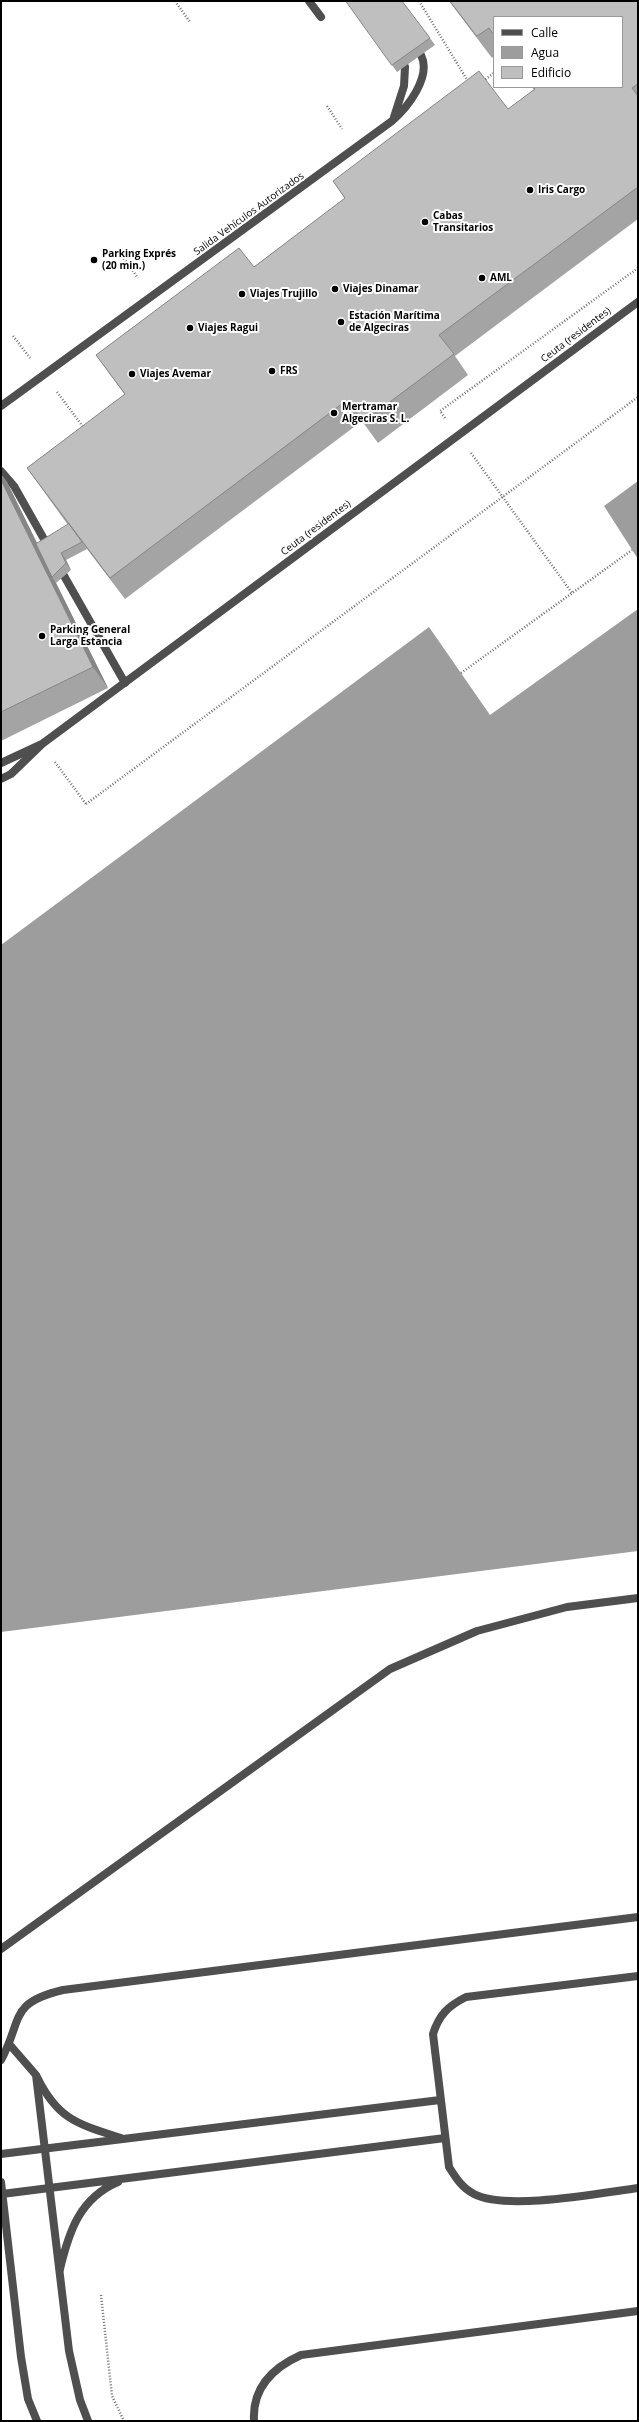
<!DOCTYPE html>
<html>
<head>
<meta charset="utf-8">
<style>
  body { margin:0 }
  #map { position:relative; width:639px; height:2422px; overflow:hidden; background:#fff; font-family:"Open Sans",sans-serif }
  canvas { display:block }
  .frame { position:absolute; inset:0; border:2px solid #000; pointer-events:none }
  .legend { position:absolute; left:493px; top:16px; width:130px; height:72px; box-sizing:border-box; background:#fff; border:1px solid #999; margin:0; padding:5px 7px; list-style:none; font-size:12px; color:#000 }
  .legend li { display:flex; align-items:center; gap:8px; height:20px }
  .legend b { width:20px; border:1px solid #999 }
</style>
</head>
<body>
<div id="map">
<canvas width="639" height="2422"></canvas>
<div class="frame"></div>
<ul class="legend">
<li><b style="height:5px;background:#4f4f4f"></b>Calle</li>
<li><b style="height:11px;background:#9d9d9d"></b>Agua</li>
<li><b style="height:11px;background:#bfbfbf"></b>Edificio</li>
</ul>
</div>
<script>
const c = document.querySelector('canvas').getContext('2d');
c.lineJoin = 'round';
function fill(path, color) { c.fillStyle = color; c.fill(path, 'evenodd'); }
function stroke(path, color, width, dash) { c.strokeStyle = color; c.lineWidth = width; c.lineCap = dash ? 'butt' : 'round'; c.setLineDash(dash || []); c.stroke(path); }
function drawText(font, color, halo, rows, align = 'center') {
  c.font = font + ' "Open Sans",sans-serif'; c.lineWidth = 4; c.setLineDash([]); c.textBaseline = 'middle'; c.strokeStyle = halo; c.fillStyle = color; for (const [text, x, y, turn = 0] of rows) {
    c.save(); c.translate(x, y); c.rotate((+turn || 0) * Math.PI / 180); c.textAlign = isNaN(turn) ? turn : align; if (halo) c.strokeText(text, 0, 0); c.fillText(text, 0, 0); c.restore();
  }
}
const water = new Path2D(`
  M 638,481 L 638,559 L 604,506 Z
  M 638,609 L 638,1551 L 1,1632 L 1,945 L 429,627 L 490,715 Z`);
const path = new Path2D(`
  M 175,1 L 190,22
  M 419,1 L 469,83
  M 483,81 L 494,73
  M 327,106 L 342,129
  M 122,256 L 138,278
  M 13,336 L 30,358
  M 57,392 L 84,428
  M 445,418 L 440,411 L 638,268
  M 471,453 L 572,593
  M 461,673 L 632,550
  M 55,762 L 86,804
  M 101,2295 L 112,2396 L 124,2421`);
const lane = new Path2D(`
  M 309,1 L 321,17
  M 394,117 L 404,86 L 405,67
  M 1,406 L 392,121 C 407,108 432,77 421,55
  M 1,471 L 14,486 L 49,548
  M 59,567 L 125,683
  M 1,779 L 11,774 L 41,745
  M 1,1949 L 390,1669 L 477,1631 L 567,1607 L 638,1598
  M 638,1976 L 466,1997 C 448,2006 439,2015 433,2034 L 449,2167 C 456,2178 462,2188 474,2194 C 506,2211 600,2193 638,2188
  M 37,2077 C 58,2120 78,2124 121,2138
  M 1,2154 L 440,2100
  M 2,2194 L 445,2138
  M 60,2269 C 69,2231 80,2198 118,2182
  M 254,2421 C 252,2388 272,2368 301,2355 L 638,2311`);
const street = new Path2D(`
  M 1,763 L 42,744 L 638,302
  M 10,2045 L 36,2075 L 69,2351 L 80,2400 L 88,2421
  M 1,2060 C 23,2020 8,2003 63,1990 L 638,1917
  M 1,2182 L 21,2357 L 28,2399 L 37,2421`);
const pathBridge = new Path2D(`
  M 86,804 L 638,397`);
const wall = new Path2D(`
  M 346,1 L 430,38 L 435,45 L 397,72 Z
  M 449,1 L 638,1 L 638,219 L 455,356 L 468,375 L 378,443 L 362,421 L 125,599 L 87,549 L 66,560 L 71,570 L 56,583 L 108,688 L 1,741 L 1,474 L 7,482 L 37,543 L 68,525 L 42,489 L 27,468 L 125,395 L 96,355 L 254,267 L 345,199 L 333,181 L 508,109 L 534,90 L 532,87 L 622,87 L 494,17 L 494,56 L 492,58 Z`);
const shadedWall = new Path2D(`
  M 1,474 L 7,482 L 53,576 L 52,577 L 56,583 L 108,688 L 93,667 L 1,480 Z
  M 61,553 L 66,560 L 71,570 L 66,563 Z`);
const building = new Path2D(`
  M 346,1 L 402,1 L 430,38 L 392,65 Z
  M 450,1 L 638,1 L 638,84 L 632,88 L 638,96 L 638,187 L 439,335 L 454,354 L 363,422 L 347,400 L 110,578 L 27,468 L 125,394 L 96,355 L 239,248 L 254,267 L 345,198 L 333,181 L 479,71 L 508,109 L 535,89 L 533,87 L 622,87 L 622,17 L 494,17 L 494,35 L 489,28 L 477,36 Z
  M 1,480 L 93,667 L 1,712 Z
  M 69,524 L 82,542 L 61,553 L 66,563 L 52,577 L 36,544 Z`);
const markers = [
  [530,190,4,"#000"],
  [425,222,4,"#000"],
  [94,260,4,"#000"],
  [482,278,4,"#000"],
  [335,289,4,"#000"],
  [242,294,4,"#000"],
  [341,322,4,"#000"],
  [190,328,4,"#000"],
  [272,371,4,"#000"],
  [132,374,4,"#000"],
  [334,413,4,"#000"],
  [42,636,4,"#000"]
];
const poiNames = [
  ["Iris Cargo",538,190],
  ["Cabas",433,216],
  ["Transitarios",433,228],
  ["Parking Exprés",102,254],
  ["(20 min.)",102,266],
  ["AML",490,278],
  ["Viajes Dinamar",343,289],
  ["Viajes Trujillo",250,294],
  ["Estación Marítima",349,316],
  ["de Algeciras",349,328],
  ["Viajes Ragui",198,328],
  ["FRS",280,371],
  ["Viajes Avemar",140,374],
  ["Mertramar",342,407],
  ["Algeciras S. L.",342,419],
  ["Parking General",50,630],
  ["Larga Estancia",50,642]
];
const streetNames = [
  ["Salida Vehículos Autorizados",249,214,-36],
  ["Ceuta (residentes)",576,335,-37],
  ["Ceuta (residentes)",316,528,-37]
];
fill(water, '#9d9d9d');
stroke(path, '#717171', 2.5, [1, 2]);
stroke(lane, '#4f4f4f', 8);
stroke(street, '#4f4f4f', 8);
stroke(pathBridge, '#717171', 2.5, [1, 2]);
fill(wall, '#a4a4a4');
fill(shadedWall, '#868686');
fill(building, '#bfbfbf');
stroke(building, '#868686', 1);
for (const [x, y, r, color] of markers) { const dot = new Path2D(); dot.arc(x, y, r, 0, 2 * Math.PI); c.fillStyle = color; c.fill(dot); stroke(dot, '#fff', 1.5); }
drawText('bold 10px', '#000', '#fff', poiNames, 'left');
drawText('10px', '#000', '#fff', streetNames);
</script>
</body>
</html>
